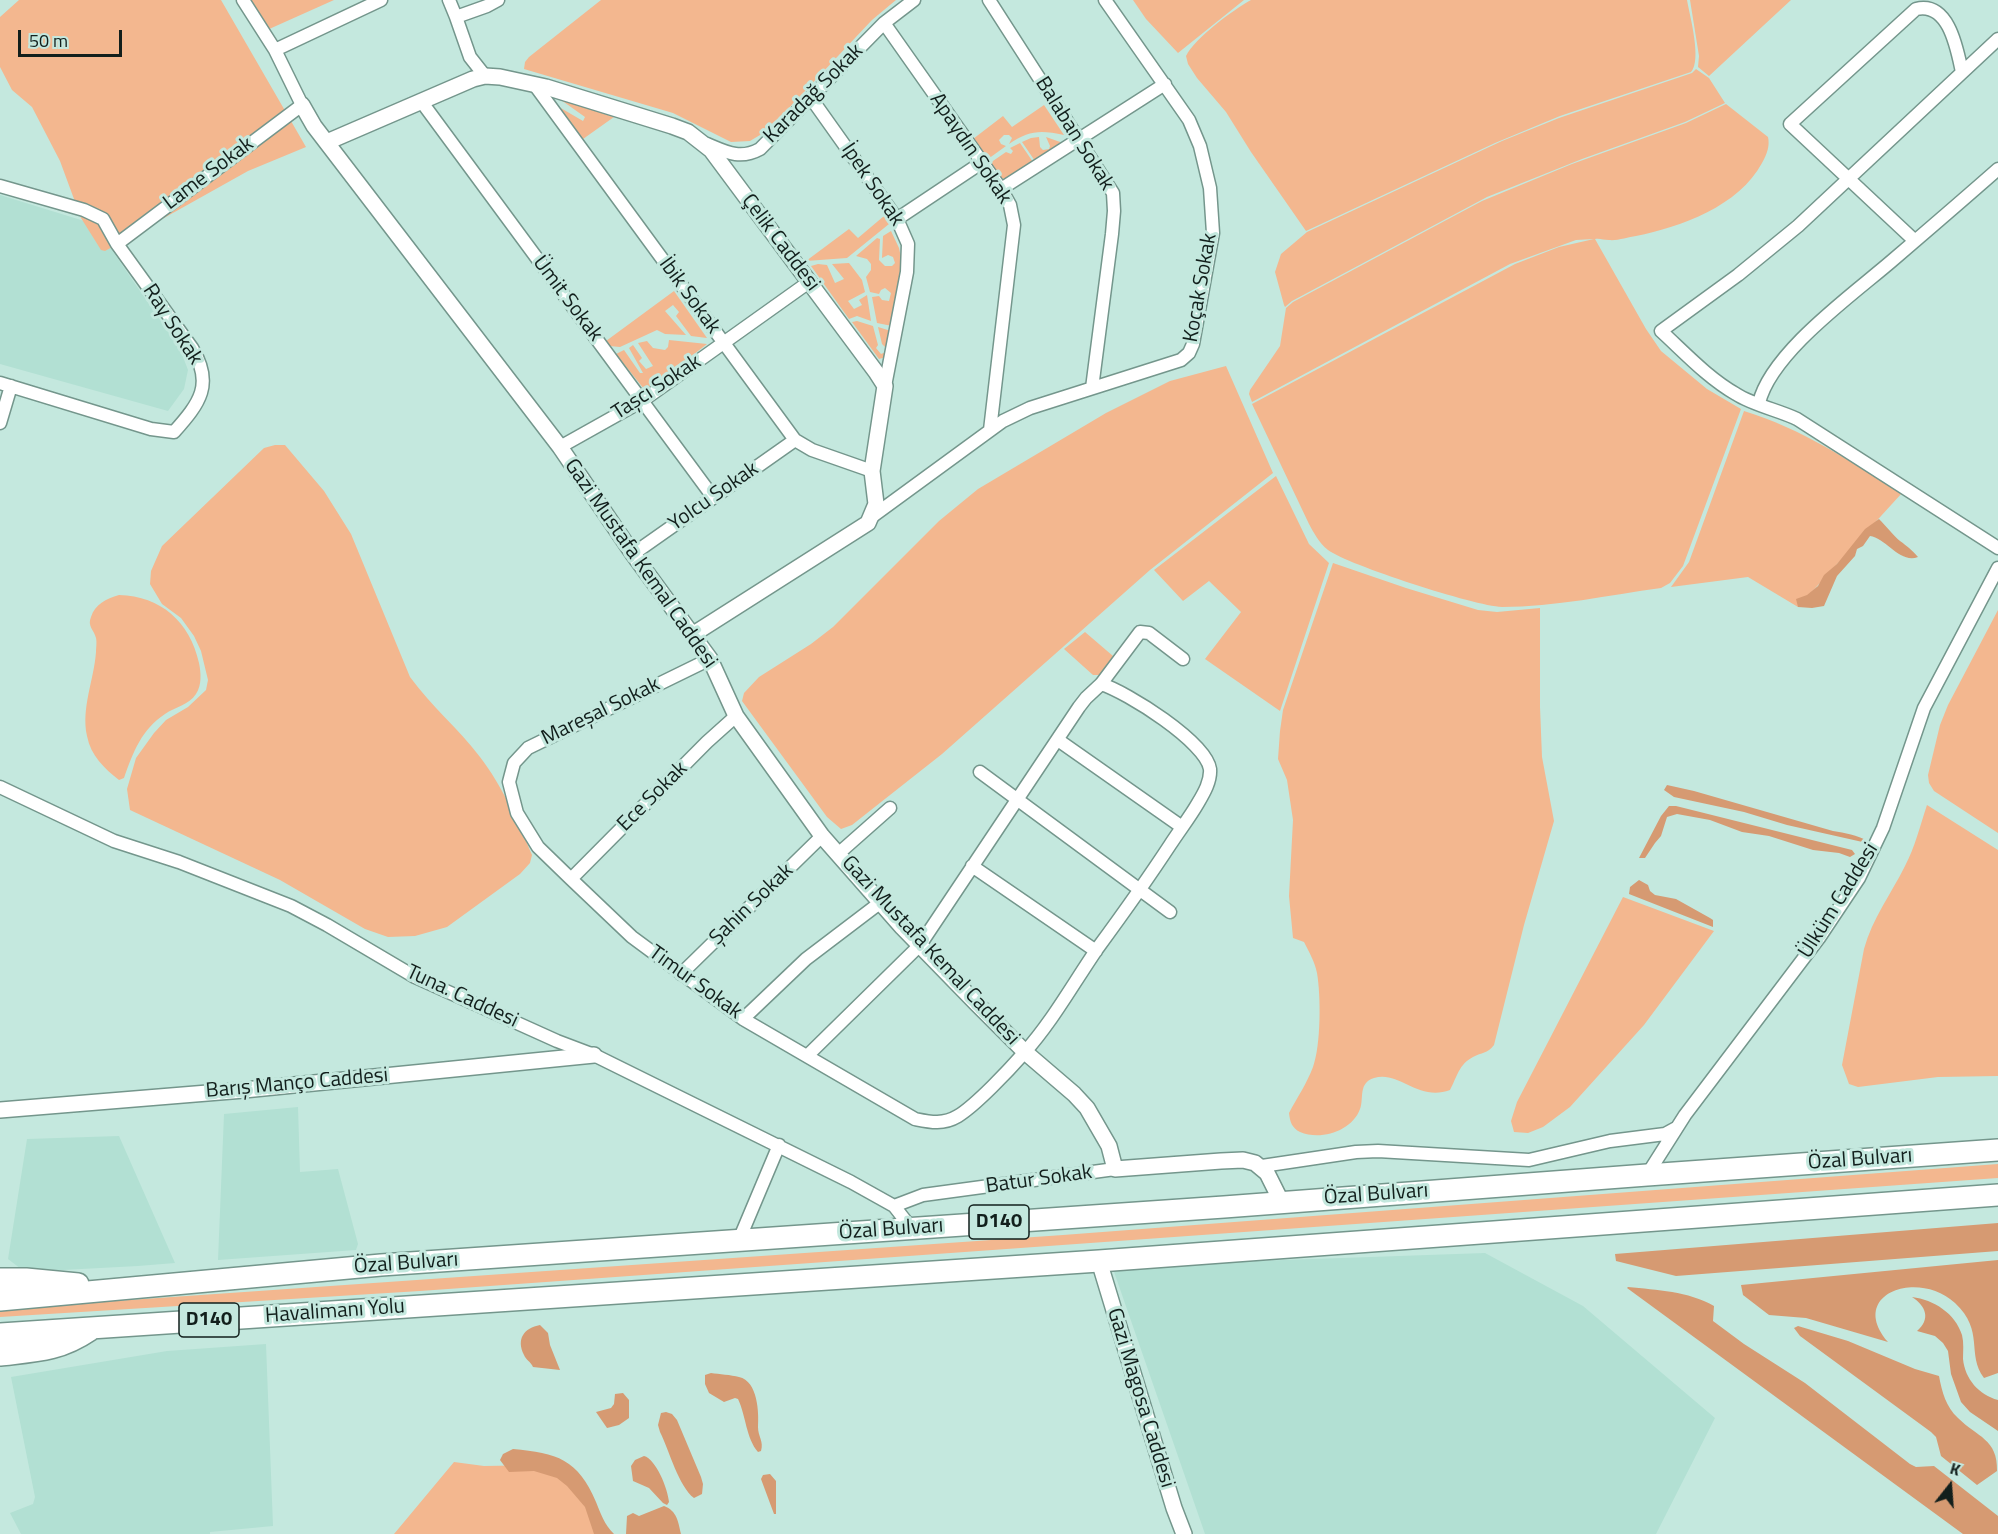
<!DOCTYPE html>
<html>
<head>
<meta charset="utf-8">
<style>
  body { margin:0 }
  #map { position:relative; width:1998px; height:1534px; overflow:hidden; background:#c4e8de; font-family:"Titillium Web",sans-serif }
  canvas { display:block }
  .north { position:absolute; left:1920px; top:1456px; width:60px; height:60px; -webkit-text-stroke:4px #c4e8de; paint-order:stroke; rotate:17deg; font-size:16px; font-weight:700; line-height:24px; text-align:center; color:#121f1c }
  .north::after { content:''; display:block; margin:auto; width:21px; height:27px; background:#121f1c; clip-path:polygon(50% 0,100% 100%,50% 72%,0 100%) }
  .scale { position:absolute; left:18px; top:30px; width:104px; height:27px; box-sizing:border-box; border:3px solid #121f1c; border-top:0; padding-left:8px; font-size:18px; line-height:21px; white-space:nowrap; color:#121f1c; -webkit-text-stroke:4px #c4e8de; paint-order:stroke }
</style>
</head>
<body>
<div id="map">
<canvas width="1998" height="1534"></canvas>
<div class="north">K</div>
<div class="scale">50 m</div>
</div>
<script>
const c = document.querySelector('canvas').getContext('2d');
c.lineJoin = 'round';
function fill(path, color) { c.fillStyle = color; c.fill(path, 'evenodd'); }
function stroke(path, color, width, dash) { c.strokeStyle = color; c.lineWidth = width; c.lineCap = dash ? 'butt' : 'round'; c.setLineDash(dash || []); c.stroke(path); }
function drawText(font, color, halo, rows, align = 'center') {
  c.font = font + ' "Titillium Web",sans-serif'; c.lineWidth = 6; c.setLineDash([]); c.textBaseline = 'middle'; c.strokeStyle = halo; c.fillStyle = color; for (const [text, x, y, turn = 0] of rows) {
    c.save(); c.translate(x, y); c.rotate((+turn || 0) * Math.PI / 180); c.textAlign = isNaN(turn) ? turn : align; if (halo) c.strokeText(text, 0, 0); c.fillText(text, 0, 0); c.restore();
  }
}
const built = new Path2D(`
  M 0,195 L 94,224 L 180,349 L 188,370 L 184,389 L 168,411 L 0,364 Z
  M 298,1107 L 300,1172 L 338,1169 L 358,1244 L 356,1250 L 218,1260 L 224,1114 Z
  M 119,1136 L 175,1263 L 138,1266 L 25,1272 L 8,1259 L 27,1139 Z
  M 1485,1253 L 1583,1306 L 1715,1418 L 1656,1534 L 1205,1534 L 1112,1266 Z
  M 266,1344 L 273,1526 L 210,1532 L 210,1534 L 21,1534 L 10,1513 L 33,1504 L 35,1497 L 11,1377 L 167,1351 Z`);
const green = new Path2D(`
  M 19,0 L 221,0 L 306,147 L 248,171 L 105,251 L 101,250 L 81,218 L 60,161 L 32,107 L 12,90 L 0,67 L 0,17 Z
  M 247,0 L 334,0 L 267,30 Z
  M 601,0 L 896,0 L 872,20 L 788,109 L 760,135 L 750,141 L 731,142 L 673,113 L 524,69 L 525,62 L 529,57 Z
  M 1133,0 L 1244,0 L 1178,53 L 1146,19 Z
  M 1251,0 L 1687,0 C 1690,17 1702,60 1691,72 L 1560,116 L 1495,143 L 1306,231 L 1251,152 L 1226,112 L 1197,78 L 1188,64 L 1186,56 C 1195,38 1233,10 1251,0 Z
  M 1690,0 L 1791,0 L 1709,76 L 1698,67 L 1699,56 Z
  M 1696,69 L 1709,78 L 1725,103 L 1685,122 L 1582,159 L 1487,197 L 1292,301 L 1285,307 L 1284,305 L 1275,272 L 1281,254 L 1307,232 L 1502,141 L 1559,118 L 1692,73 Z
  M 561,100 L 614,117 L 583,139 L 559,107 L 583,121 L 585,117 Z
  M 1726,104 L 1768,137 C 1770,146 1767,154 1762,163 C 1739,206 1681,227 1636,236 C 1628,237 1617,241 1609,240 C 1603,240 1600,238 1595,239 L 1646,329 L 1661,351 L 1707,389 L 1741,409 L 1683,566 L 1670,583 L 1661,588 C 1609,595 1555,607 1502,607 C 1475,606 1348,565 1328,550 C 1319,543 1314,533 1309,524 L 1252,404 L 1515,264 L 1559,247 L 1594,239 L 1576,240 L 1510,264 L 1252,402 L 1249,394 L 1250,390 L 1280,346 L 1286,308 L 1293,302 L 1482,201 L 1572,164 L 1686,123 Z
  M 1044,105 L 1064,135 C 1041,130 1029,130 1009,144 L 1012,138 L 1009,135 L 1004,135 L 999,140 L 1001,144 L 1006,146 L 988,159 L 973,139 L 1003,116 L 1012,127 Z
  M 1039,137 L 1040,147 L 1043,150 L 1049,149 L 1050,146 L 1046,137 L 1063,143 L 1006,179 L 1000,178 L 990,163 L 1006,152 L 1011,154 L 1013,151 L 1010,148 L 1020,143 L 1033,162 L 1035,161 L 1022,142 L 1031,138 Z
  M 884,216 L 889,224 L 847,258 L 806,261 L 849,229 L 858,238 Z
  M 891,231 L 899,248 L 902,262 L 892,326 L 877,323 L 872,297 L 879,296 L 882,300 L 889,301 L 891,293 L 885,288 L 881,290 L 879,294 L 870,292 L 866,277 L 871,270 L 871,264 L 867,259 L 856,256 L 877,238 L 880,239 L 879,260 L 885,266 L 892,266 L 895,263 L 893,257 L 888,255 L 882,258 L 883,236 Z
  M 849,263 L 862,280 L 865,292 L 848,301 L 854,309 L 862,305 L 859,300 L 867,295 L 871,321 L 857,316 L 849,319 L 811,266 L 818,264 L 827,265 L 835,283 L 844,279 L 832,264 Z
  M 674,291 L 707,338 L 691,336 L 676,316 L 679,312 L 673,305 L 665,311 L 686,335 L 665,334 L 657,330 L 620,347 L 609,346 L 606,341 Z
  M 857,321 L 873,326 L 878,345 L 876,348 L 881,354 L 886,352 L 886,348 L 882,344 L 878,327 L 891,331 L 886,357 L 879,359 L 852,322 Z
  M 669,340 L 707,344 L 649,389 L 644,389 L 616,354 L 624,350 L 640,373 L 643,373 L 629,348 L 633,345 L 642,358 L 639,361 L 646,369 L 653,366 L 638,343 L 647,341 L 653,348 L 665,350 L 668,347 Z
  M 1226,366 L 1273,473 L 1150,570 L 942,754 L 852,825 L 841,829 L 827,817 L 742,701 L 744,693 L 759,677 L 811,644 L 833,627 L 939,521 L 978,489 L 1106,413 L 1170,381 Z
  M 1744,411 C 1801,428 1851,462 1902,493 L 1798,607 L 1748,577 L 1671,587 L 1689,562 Z
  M 275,445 L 285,445 L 324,491 L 351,534 L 410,677 C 431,706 459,729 480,757 C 501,784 519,823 532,855 L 530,863 L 520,874 L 447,927 L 415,936 L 388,937 L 365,929 L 280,880 L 130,810 L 127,789 L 136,758 L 154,733 L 166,720 L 188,707 L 206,690 L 208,680 L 201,651 L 194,636 L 181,618 L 162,604 L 150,584 L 151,571 L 162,546 L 264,448 Z
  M 1276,476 L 1309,544 L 1329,563 L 1280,711 L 1205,659 L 1241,612 L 1209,581 L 1183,601 L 1154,570 Z
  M 1333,563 L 1406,588 L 1478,610 L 1497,612 L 1540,608 L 1540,707 L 1542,757 L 1554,821 L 1524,925 L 1494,1045 C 1487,1054 1482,1052 1473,1057 C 1459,1064 1457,1077 1450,1090 C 1418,1102 1399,1070 1374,1078 C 1358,1083 1364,1098 1360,1109 C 1352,1131 1321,1141 1300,1132 C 1292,1128 1290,1122 1289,1113 C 1297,1098 1307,1083 1313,1067 C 1321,1045 1321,996 1317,973 C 1315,962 1309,952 1304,942 L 1293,938 L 1289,896 L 1293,820 L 1287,780 L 1278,759 L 1280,731 L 1283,710 Z
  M 119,595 C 161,596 190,622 199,663 C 201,673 202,685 196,694 C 189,705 175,707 165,714 C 142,729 133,752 124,778 L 119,780 C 104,768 91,756 87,736 C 81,708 94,680 96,652 C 96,649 97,642 96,638 C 94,630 87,626 91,617 C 95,604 106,599 119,595 Z
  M 1998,610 L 1998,833 L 1934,791 L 1929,783 L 1928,775 L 1940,725 L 1948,705 Z
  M 1085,632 L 1113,656 L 1100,675 L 1093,675 L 1064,649 Z
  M 1927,805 L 1998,850 L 1998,1076 L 1938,1077 L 1858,1087 L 1849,1084 L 1842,1065 L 1864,949 C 1872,919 1891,894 1905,866 C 1915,847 1920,826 1927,805 Z
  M 1623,897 L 1714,931 L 1644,1025 L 1570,1107 L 1543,1127 L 1528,1133 L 1514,1132 L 1511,1121 L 1517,1102 Z
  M 1998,1164 L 1998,1178 L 420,1291 L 0,1317 L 0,1309 L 1063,1235 Z
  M 454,1462 L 484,1466 L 542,1465 L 564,1474 L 604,1534 L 394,1534 Z`);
const forest = new Path2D(`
  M 1879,519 C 1886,526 1894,536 1900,541 C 1907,546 1912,550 1918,557 C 1900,564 1886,538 1870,536 L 1863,546 L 1857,549 L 1855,556 L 1837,576 L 1824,606 L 1812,608 L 1798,607 L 1796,599 L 1807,595 L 1818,586 L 1824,575 L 1837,564 L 1865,529 Z
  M 1667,785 L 1694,791 L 1833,831 C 1845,833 1857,835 1868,841 L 1867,843 L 1787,825 L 1744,812 L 1674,797 L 1664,790 Z
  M 1669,806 L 1676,806 L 1852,850 L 1855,854 L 1850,857 L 1839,853 L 1813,850 L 1769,836 L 1742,832 L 1710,820 L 1677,814 L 1667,817 L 1661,836 L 1655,843 L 1645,858 L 1639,858 L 1661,816 Z
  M 1639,880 L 1648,885 L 1650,891 L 1655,895 L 1676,899 L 1710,918 L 1713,920 L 1713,927 L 1629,894 L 1630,887 Z
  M 1998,1223 L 1998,1251 L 1676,1276 L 1616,1261 L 1615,1254 Z
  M 1998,1260 L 1998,1373 L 1984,1378 C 1966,1354 1985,1331 1955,1303 C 1918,1269 1847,1294 1888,1342 L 1806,1318 L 1769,1315 L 1743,1295 L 1741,1285 Z
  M 1628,1287 C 1657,1290 1688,1291 1714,1306 L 1713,1321 L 1744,1344 L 1805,1383 L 1910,1464 L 1916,1467 L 1934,1466 L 1998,1516 L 1998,1534 L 1963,1534 L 1627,1288 Z
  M 540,1325 L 548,1333 L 550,1345 L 560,1370 L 533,1367 C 531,1362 526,1360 524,1355 C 516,1339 524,1328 540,1325 Z
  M 1798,1326 L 1848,1341 L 1915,1369 L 1939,1376 C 1942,1392 1946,1407 1958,1418 C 1977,1437 1998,1439 1997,1471 L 1977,1485 L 1941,1456 L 1936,1437 L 1931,1432 L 1800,1336 L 1794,1328 Z
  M 711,1373 C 719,1374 731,1375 739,1377 C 758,1381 759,1413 758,1427 C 758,1437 764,1441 761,1451 L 758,1452 C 746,1438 746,1416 738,1399 L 735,1398 L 724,1402 L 709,1393 L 705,1384 L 705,1375 Z
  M 623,1393 L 629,1400 L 629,1418 L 619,1425 L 607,1428 L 596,1412 L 611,1408 L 614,1404 L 615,1394 Z
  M 666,1412 L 672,1414 L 677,1420 L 701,1477 L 703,1484 L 702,1494 L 694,1498 C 679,1487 669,1450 660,1432 L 658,1425 L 661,1413 Z
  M 513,1449 C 557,1453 578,1459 596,1502 C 601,1514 604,1524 614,1534 L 594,1534 L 585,1507 L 567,1486 L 557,1478 L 534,1471 L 509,1472 L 500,1460 L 503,1454 Z
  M 644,1456 C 656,1459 668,1489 669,1502 L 667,1505 L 663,1503 L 649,1488 L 633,1481 L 631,1466 L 635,1460 Z
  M 770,1474 L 776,1481 L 776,1514 L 774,1514 L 761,1479 L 763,1475 Z
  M 664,1506 C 677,1511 678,1521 681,1534 L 626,1534 L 627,1516 L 633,1513 L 639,1516 Z`);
const water = new Path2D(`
  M 1912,1297 C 1934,1300 1955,1313 1962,1335 C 1964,1343 1963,1351 1963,1359 C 1965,1379 1979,1395 1998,1400 L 1998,1431 L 1970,1412 L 1961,1402 L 1951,1374 L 1948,1351 L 1943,1343 L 1935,1336 L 1917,1331 C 1931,1319 1926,1306 1912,1297 Z`);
const minor = new Path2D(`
  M 449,0 L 456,17 L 487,6 L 498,0
  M 989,0 L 1113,193 L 1114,211 L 1112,234 L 1092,388
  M 456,17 L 470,57 L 485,76
  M 884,23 L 1001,189 L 1010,205 L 1014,225 L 990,430
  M 1998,39 L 1798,226 L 1738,275 L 1661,331 C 1685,353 1708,378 1736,394 C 1753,405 1778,410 1797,419 L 1998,548
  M 275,50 L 381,0
  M 534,84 L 795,440 L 812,450 L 872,471
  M 811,98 L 897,219 L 908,244 L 907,272 L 885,386
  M 421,101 L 713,497
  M 707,144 C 726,152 740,160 760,149 L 884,23 L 914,0
  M 0,186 L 84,210 L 103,219 L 117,244 L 192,348 C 214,384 200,403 174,432 L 151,429 L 0,383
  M 1001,189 L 1165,84
  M 897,219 L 981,163
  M 1915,241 L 1790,124 L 1916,9 C 1949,1 1957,49 1962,72
  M 117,244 L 302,105 L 275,50 L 243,0
  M 1759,403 C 1771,352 1855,293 1894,259 C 1929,229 1964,199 1998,169
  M 0,423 L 11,386
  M 560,447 L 642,401 L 809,282
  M 873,516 L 1003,421 L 1030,408 L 1181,360 L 1189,353 L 1193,344 L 1213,233 L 1210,188 L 1200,146 L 1189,120 L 1105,0
  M 633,554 L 795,440
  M 710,659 L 528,748 L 514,763 L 509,782 L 517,813 L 538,847 L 571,879 L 632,937 L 743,1019 L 915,1119 C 930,1122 943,1125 958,1116 C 976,1105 1009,1070 1024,1053 C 1052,1022 1073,984 1097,949 C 1122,915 1147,880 1170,845 C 1179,831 1190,817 1198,803 C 1204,793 1211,781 1210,769 C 1206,742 1127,692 1101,684
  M 1058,740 L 1182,827
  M 980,772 L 1170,912
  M 0,787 L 114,841 L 179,862 L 291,906 L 327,925 L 415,977 L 557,1041 L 594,1055 L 851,1182 L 894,1206 L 912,1229
  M 838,854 L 890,808
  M 972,866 L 1096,951
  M 571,879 L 707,742 L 736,716
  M 681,974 L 822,836
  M 743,1019 L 806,959 L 881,902
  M 808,1055 L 920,945 L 1079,707 L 1086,698 L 1101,684 L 1140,632 L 1149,633 L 1183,659
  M 1262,1166 L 1356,1152 L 1378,1151 L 1529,1160 L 1610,1141 L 1665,1134 L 1676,1128
  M 1647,1175 L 1685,1115 L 1819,938 L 1859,878 L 1883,828 L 1924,708 L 1998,568
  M 894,1206 L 923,1195 L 1115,1169
  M 739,1240 L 779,1145`);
const tertiary = new Path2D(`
  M 302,105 L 314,126 L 560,447 L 633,554 L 710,659 L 736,716 L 822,836 L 902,927 L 977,1004 L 1025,1052 L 1074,1094 L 1087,1108 L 1109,1146 L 1115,1169 L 1221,1161 L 1243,1160 L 1255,1163 L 1267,1173 L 1282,1203
  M 327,142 L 473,79 L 485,76 L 500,77 L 546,87 L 672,126 L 688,132 L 711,150 L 876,372 L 885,386 L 872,471 L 876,504 L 868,523 L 692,635
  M 0,1110 L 244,1090 L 594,1055
  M 1099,1261 L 1174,1508 L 1184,1534`);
const trunk = new Path2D(`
  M 0,1279 L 26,1279 L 78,1284
  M 0,1300 L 381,1265 L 1224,1207 L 1647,1175 L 1998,1150
  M 0,1334 L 1099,1261 L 1998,1195
  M 0,1355 C 36,1351 59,1351 90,1330`);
const shields = [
  [999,1222,60],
  [209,1320,60]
];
const shieldNames = [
  ["D140",999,1222],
  ["D140",209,1320]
];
const streetNames = [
  ["Karadağ Sokak",814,94,-45],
  ["Balaban Sokak",1074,134,58],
  ["Apaydın Sokak",970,149,56],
  ["Lame Sokak",209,174,-37],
  ["İpek Sokak",872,185,56],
  ["Çelik Caddesi",780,243,53],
  ["Koçak Sokak",1201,288,-80],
  ["İbik Sokak",689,296,54],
  ["Ümit Sokak",567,299,53],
  ["Ray Sokak",172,325,57],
  ["Taşcı Sokak",657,388,-33],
  ["Yolcu Sokak",714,497,-35],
  ["Gazi Mustafa Kemal Caddesi",640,564,55],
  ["Mareşal Sokak",601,712,-26],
  ["Ece Sokak",653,797,-45],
  ["Ülküm Caddesi",1839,901,-58],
  ["Şahin Sokak",752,905,-44],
  ["Gazi Mustafa Kemal Caddesi",930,951,47],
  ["Timur Sokak",695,983,36],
  ["Tuna. Caddesi",462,997,25],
  ["Barış Manço Caddesi",297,1084,-5],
  ["Özal Bulvarı",1860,1160,-4],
  ["Batur Sokak",1039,1180,-8],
  ["Özal Bulvarı",1376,1195,-4],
  ["Özal Bulvarı",891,1230,-4],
  ["Özal Bulvarı",406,1264,-4],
  ["Havalimanı Yolu",335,1312,-4],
  ["Gazi Magosa Caddesi",1140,1398,73]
];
fill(built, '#b2e0d3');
fill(green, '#f3b78f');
fill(forest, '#d69a72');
fill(water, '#d2966f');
stroke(minor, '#74968c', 15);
stroke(tertiary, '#74968c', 18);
stroke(trunk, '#74968c', 24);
stroke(minor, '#fff', 12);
stroke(tertiary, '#fff', 15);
stroke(trunk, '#fff', 21);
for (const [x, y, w] of shields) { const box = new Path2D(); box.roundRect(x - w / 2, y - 17, w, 34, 4.5); c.fillStyle = '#c4e8de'; c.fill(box); stroke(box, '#121f1c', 1.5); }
drawText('bold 20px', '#121f1c', null, shieldNames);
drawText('21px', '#121f1c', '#c4e8de', streetNames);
</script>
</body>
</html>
